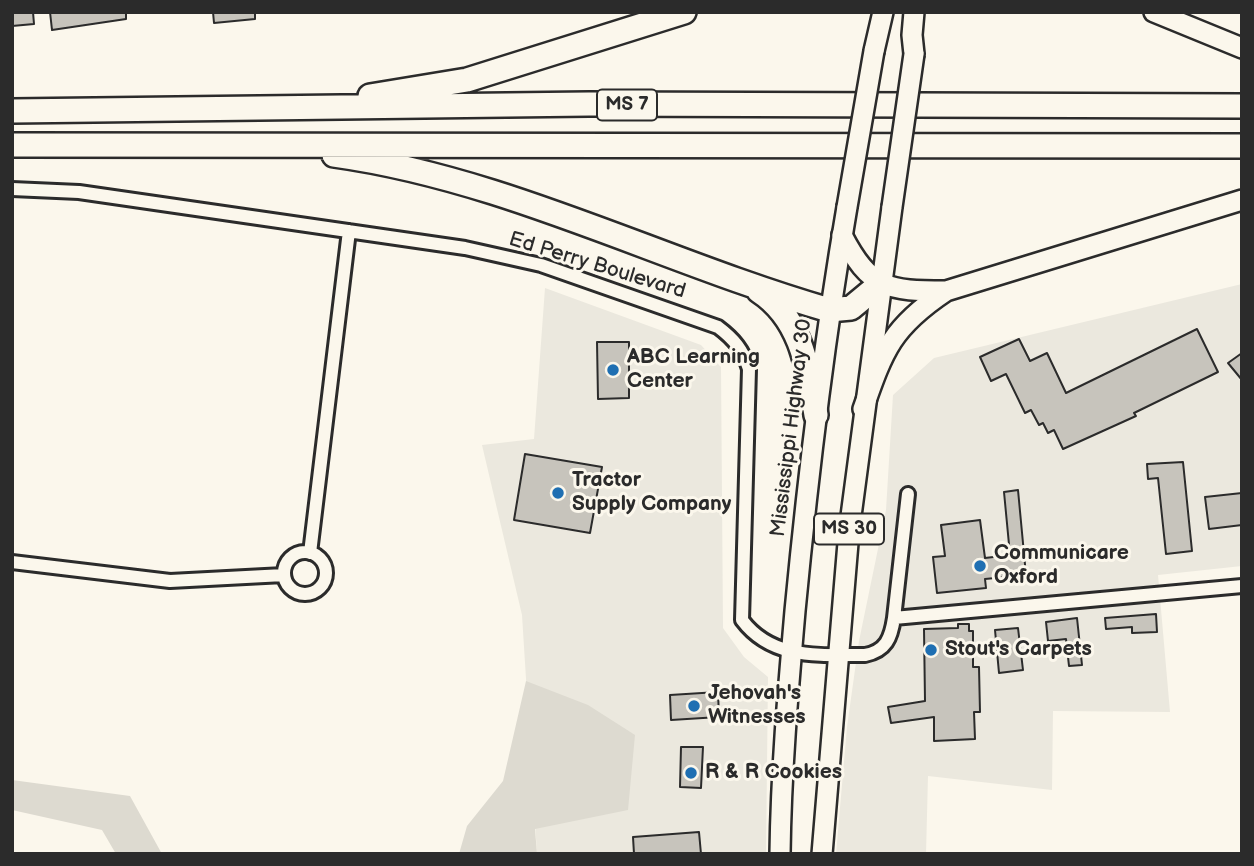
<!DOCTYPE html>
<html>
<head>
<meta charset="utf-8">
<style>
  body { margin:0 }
  #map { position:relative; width:1254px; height:866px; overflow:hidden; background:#fbf7ec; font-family:"Balsamiq Sans",sans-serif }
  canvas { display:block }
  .frame { position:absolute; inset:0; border:14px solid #2b2b2b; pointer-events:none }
</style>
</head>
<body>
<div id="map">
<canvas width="1254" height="866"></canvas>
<div class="frame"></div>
</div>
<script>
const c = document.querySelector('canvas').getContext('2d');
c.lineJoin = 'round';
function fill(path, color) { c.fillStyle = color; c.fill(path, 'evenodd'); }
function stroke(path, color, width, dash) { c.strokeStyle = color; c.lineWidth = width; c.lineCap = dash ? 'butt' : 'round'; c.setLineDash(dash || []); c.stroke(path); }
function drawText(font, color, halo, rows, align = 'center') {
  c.font = font + ' "Balsamiq Sans",sans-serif'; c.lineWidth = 6; c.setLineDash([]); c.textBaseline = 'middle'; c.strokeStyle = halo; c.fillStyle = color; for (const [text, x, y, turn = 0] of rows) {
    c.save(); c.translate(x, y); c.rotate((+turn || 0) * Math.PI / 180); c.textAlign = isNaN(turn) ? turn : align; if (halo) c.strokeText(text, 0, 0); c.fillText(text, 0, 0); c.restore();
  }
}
const built = new Path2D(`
  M 1242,284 L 1242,566 L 1158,575 L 1170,712 L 1053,711 L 1052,790 L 928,776 L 926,854 L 836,854 L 847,727 L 859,641 L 886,510 L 893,395 L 934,358 Z
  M 545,288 L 701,345 L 721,367 L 723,628 L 744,657 L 768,677 L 766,854 L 537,854 L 522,615 L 482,445 L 534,439 Z`);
const green = new Path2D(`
  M 526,681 L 588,705 L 635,735 L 628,810 L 535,829 L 537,854 L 459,854 L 467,826 L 503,781 Z
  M 12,780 L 130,796 L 162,854 L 116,854 L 102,830 L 12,810 Z`);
const building = new Path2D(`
  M 12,12 L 33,12 L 34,24 L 12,26 Z
  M 50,12 L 126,12 L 126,19 L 52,30 Z
  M 213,12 L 255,12 L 255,19 L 214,23 Z
  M 1197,329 L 1218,372 L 1134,413 L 1136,416 L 1063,449 L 1054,430 L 1048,433 L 1043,423 L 1039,425 L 1031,410 L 1025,413 L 1006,374 L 991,381 L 980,357 L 1019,339 L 1030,361 L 1047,353 L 1066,393 Z
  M 597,342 L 629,342 L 629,398 L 598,399 Z
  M 1242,353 L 1242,380 L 1228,363 Z
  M 525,454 L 602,467 L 590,533 L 514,520 Z
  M 1183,462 L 1192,551 L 1166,554 L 1158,478 L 1148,479 L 1147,464 Z
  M 1018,490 L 1026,575 L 985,579 L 986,588 L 937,593 L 933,557 L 945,556 L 941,525 L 980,520 L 985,558 L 1010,555 L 1004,492 Z
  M 1242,493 L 1242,525 L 1209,529 L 1205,497 Z
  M 1156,614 L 1157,632 L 1132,633 L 1132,627 L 1106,629 L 1105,618 Z
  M 1077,618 L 1082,665 L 1069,666 L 1066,639 L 1048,641 L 1046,622 Z
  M 958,624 L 969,624 L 969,631 L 973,631 L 973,667 L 979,667 L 980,712 L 974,712 L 975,739 L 934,741 L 934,717 L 891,723 L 888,707 L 925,701 L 924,629 L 958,628 Z
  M 1018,628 L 1023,670 L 999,673 L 995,630 Z
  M 718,692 L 719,717 L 671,720 L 670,695 Z
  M 681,747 L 703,747 L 701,788 L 680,787 Z
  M 699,832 L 701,854 L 634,854 L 633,837 Z`);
const minor = new Path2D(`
  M 12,189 L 79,192 L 465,248 L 541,265 L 718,327 C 734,339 743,350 749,369 L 742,620 C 772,660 819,655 865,655 C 886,651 891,638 894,618 L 1242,586
  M284 573a21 21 0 1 1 42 0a21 21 0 1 1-42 0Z
  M 310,553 L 349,231
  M 12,562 L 170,581 L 284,575
  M 894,618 L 908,494`);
const primary = new Path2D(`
  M 914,12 L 912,35 L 914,54
  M 874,51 L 883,12
  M 780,854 C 781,773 788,692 795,611 C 808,475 824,341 847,207
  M 822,854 L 849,531 L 892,207`);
const trunk = new Path2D(`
  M 1154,12 L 1242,48
  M 842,235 C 870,289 888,291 946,291 L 1242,200
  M 863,409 C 884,349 892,327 946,291`);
const motorway = new Path2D(`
  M 370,96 L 467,80 L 684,12
  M 12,111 L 589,104 L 1242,106
  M 12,145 L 1242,146
  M 334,155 C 507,179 663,262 829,310 L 851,308 L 880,284
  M 759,291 C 802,319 808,369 816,415`);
const primaryBridge = new Path2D(`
  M 847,207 L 874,51
  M 892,207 L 914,54`);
const markers = [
  [613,370,7,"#1f6fb2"],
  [558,493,7,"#1f6fb2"],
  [980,566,7,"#1f6fb2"],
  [931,650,7,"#1f6fb2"],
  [694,706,7,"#1f6fb2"],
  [691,773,7,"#1f6fb2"]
];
const shields = [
  [627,105,60],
  [849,529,70]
];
const shieldNames = [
  ["MS 7",627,105],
  ["MS 30",849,529]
];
const streetNames = [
  ["Ed Perry Boulevard",597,266,17],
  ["Mississippi Highway 30",792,428,-83]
];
const poiNames = [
  ["ABC Learning",627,358],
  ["Center",627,382],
  ["Tractor",572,481],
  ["Supply Company",572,505],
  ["Communicare",994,554],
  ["Oxford",994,578],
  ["Stout's Carpets",945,650],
  ["Jehovah's",708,694],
  ["Witnesses",708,718],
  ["R & R Cookies",705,773]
];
fill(built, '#ebe8de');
fill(green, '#dddad0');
fill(building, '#c7c4bc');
stroke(building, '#2b2b2b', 2);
stroke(minor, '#2b2b2b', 18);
stroke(primary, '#2b2b2b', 24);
stroke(trunk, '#2b2b2b', 24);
stroke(motorway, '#2b2b2b', 28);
stroke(minor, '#fbf7ec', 12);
stroke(primary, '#fbf7ec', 19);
stroke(trunk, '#fbf7ec', 19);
stroke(motorway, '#fbf7ec', 23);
stroke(primaryBridge, '#2b2b2b', 24, []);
stroke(primaryBridge, '#fbf7ec', 19);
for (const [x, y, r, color] of markers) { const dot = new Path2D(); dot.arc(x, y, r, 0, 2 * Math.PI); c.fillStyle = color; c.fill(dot); stroke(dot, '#fbf7ec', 2.5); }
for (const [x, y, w] of shields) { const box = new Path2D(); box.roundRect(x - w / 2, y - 15.5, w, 31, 5); c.fillStyle = '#fbf7ec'; c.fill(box); stroke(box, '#2b2b2b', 2); }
drawText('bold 19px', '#2b2b2b', null, shieldNames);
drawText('21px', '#2b2b2b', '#fbf7ec', streetNames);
drawText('bold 21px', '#2b2b2b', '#fbf7ec', poiNames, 'left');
</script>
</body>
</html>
